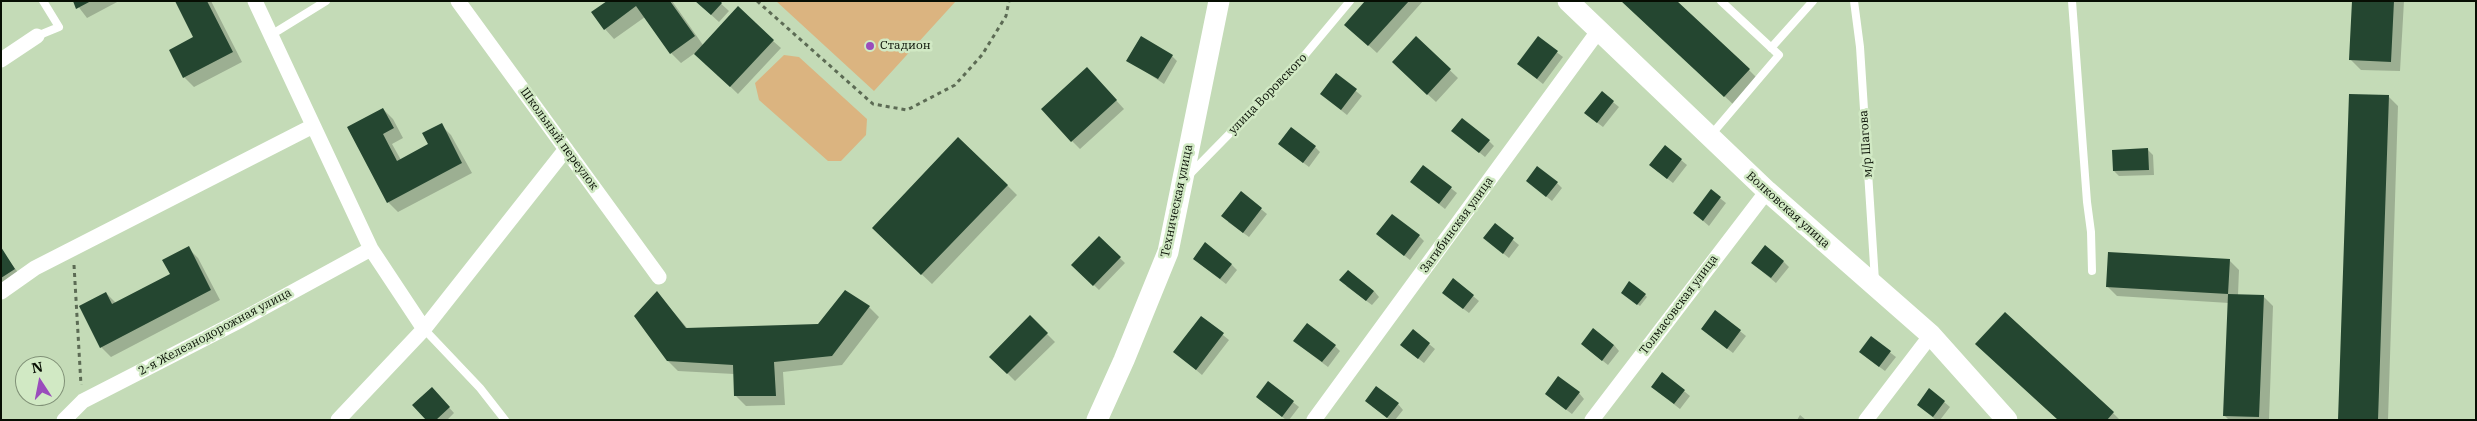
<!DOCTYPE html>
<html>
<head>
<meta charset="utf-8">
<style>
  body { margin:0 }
  #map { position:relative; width:2477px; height:421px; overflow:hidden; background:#c4dbb7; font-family:"IBM Plex Serif",serif }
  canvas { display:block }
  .frame { position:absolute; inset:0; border:2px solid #070e03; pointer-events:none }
  .north { position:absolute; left:15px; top:356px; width:50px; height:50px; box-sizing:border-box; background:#d1e9c4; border:1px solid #809177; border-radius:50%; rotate:349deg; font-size:14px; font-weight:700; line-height:20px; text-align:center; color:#070e03 }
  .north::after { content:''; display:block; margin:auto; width:18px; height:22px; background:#9a4cbc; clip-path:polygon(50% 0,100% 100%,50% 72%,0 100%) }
</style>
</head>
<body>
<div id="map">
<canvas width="2477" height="421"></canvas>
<div class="frame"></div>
<div class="north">N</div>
</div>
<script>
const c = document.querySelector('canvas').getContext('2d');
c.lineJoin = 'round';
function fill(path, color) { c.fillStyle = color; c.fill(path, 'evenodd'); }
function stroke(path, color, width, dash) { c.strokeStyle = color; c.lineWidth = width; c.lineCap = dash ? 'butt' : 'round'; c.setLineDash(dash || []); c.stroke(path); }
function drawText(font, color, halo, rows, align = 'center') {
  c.font = font + ' "IBM Plex Serif",serif'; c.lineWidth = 5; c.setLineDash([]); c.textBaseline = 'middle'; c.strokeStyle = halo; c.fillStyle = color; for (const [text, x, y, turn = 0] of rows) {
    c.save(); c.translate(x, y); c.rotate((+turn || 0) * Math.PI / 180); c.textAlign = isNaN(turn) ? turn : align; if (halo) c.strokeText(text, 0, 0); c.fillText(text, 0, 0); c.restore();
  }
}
const green = new Path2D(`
  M 776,1 L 956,1 L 874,91 Z
  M 784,55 L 799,57 L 867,119 L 866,135 L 841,161 L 828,161 L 759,100 L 755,83 Z`);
const shadow = new Path2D(`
  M 74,1 L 119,1 L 87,18 Z
  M 176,1 L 211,1 L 242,62 L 194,87 L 184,77 L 195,37 Z
  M 609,1 L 672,1 L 703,45 L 773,41 L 781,48 L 738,94 L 695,53 L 681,63 L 671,53 L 645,17 L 614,39 L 605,29 Z
  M 696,1 L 718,1 L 729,11 L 719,22 Z
  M 1367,1 L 1423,1 L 1377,53 L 1354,32 Z
  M 1622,1 L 1749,70 L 1759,80 L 1735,106 Z
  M 2353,1 L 2404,1 L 2400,71 L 2361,70 L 2351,60 Z
  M 1416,38 L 1458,78 L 1436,102 L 1401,70 Z
  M 1538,38 L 1563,57 L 1543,84 L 1524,69 Z
  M 1172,56 L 1177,61 L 1164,84 L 1128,60 Z
  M 1336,75 L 1362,96 L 1347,115 L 1327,99 Z
  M 1095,77 L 1124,109 L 1080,149 L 1072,141 Z
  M 1602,93 L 1619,107 L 1603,127 L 1591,118 Z
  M 2388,96 L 2398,106 L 2388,420 L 2339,420 Z
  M 383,109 L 393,119 L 403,138 L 392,144 L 401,160 L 430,145 L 441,125 L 451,135 L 472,173 L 398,212 L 388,202 L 349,127 Z
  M 1453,131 L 1489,141 L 1494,146 L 1485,157 Z
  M 1315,147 L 1320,152 L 1309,167 L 1285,149 Z
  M 2148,150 L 2153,155 L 2154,175 L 2119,176 L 2114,171 Z
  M 1681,160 L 1687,165 L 1673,183 L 1656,170 Z
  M 1424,167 L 1457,193 L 1445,209 L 1417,187 Z
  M 1557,183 L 1562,188 L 1552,201 L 1533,186 Z
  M 1007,185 L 1017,195 L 932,284 L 883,238 Z
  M 1711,191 L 1726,203 L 1709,226 L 1694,213 Z
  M 1241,193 L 1267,214 L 1249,237 L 1228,222 Z
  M 1495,225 L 1519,245 L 1509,258 L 1490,243 Z
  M 1419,236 L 1424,241 L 1410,260 L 1383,239 Z
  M 1099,238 L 1125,263 L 1099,290 L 1073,265 Z
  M 188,248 L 198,258 L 220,300 L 111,357 L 101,347 L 106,293 L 116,303 L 171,275 Z
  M 1,250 L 20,275 L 1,286 Z
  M 2229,260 L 2239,270 L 2238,295 L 2263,296 L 2273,306 L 2269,420 L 2229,420 L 2224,415 L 2229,303 L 2117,296 L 2107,286 Z
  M 1784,262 L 1789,267 L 1776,283 L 1752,263 Z
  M 1200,264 L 1232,265 L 1237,270 L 1226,284 Z
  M 1346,286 L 1374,291 L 1379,297 L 1372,305 Z
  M 846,292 L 869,307 L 879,317 L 842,365 L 783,372 L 785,405 L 746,406 L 736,396 L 734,374 L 678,371 L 668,361 L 657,293 L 688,329 L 819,325 Z
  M 1625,295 L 1645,295 L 1647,297 L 1640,306 Z
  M 1473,296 L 1479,301 L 1469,313 L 1449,298 Z
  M 1716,312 L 1746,336 L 1733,353 L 1708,334 Z
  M 1030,317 L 1055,342 L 1015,381 L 991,357 Z
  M 1201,317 L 1229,340 L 1202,375 L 1175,352 Z
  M 1871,338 L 1896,357 L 1885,371 L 1866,357 Z
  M 1429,344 L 1435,349 L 1424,363 L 1407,350 Z
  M 1614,345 L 1619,351 L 1608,365 L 1588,349 Z
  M 1300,346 L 1335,346 L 1340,351 L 1328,367 Z
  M 1663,374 L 1690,396 L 1680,409 L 1658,392 Z
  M 1269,383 L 1299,407 L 1289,420 L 1286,420 L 1258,397 Z
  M 1930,390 L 1950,407 L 1940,420 L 1936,420 L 1918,405 Z
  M 1579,393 L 1584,399 L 1572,414 L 1552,399 Z
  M 437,394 L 454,413 L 447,420 L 428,420 Z
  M 1398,404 L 1403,410 L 1395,420 L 1390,420 L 1372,406 Z
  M 2113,413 L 2120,420 L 2059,420 Z
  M 1800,415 L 1806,420 L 1797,420 Z`);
const building = new Path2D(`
  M 73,1 L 91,1 L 76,9 Z
  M 175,1 L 207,1 L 233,52 L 183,78 L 169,50 L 193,37 Z
  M 607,1 L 670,1 L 695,36 L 670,54 L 636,6 L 604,30 L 591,12 Z
  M 695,1 L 720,1 L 722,3 L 711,15 Z
  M 1365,1 L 1409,1 L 1368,46 L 1344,25 Z
  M 1621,1 L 1677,1 L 1750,69 L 1724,97 Z
  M 2352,1 L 2394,1 L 2391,62 L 2349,60 Z
  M 738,6 L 774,40 L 730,87 L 694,54 Z
  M 1141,36 L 1173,55 L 1158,79 L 1126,61 Z
  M 1416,36 L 1451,69 L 1427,95 L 1392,62 Z
  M 1538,36 L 1558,51 L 1537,79 L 1517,64 Z
  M 1087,67 L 1117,100 L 1071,142 L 1041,109 Z
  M 1336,73 L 1357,89 L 1341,110 L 1320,94 Z
  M 1602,91 L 1614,101 L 1597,123 L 1584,113 Z
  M 2349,94 L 2389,95 L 2378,420 L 2338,420 Z
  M 383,108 L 394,128 L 383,134 L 397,161 L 428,144 L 422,133 L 442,123 L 462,163 L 387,203 L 347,127 Z
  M 1462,118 L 1490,140 L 1479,153 L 1451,131 Z
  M 1291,127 L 1316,146 L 1303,163 L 1278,144 Z
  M 958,137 L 1008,185 L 921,275 L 872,228 Z
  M 1665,145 L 1682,159 L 1667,179 L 1649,165 Z
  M 2148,148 L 2149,170 L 2113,171 L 2112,150 Z
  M 1423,165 L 1452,187 L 1439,204 L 1410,182 Z
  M 1537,166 L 1558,182 L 1546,197 L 1526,181 Z
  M 1711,189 L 1721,197 L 1703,221 L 1693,213 Z
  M 1241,191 L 1262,208 L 1243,233 L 1221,216 Z
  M 1392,214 L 1420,235 L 1404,256 L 1376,234 Z
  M 1495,223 L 1514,238 L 1503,254 L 1483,238 Z
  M 1099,236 L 1121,257 L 1093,286 L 1071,265 Z
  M 1205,242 L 1232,264 L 1220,279 L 1193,259 Z
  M 1765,245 L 1784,261 L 1771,278 L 1751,263 Z
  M 189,246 L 211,290 L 100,348 L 79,306 L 106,292 L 112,304 L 170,274 L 162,260 Z
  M 1,247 L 15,269 L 1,278 Z
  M 2108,252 L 2230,259 L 2228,294 L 2106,287 Z
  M 1348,270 L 1374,291 L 1366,301 L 1339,280 Z
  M 1453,278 L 1474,295 L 1463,309 L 1442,293 Z
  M 1629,281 L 1646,294 L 1637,305 L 1621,293 Z
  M 845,290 L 870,306 L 832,356 L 774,362 L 776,396 L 734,396 L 733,365 L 667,361 L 634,316 L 657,291 L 686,328 L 818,324 Z
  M 2228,294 L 2264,295 L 2259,417 L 2223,416 Z
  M 1715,310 L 1741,330 L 1727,349 L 1701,329 Z
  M 2005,312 L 2114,412 L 2107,420 L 2058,420 L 1975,344 Z
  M 1030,315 L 1048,333 L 1007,374 L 989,357 Z
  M 1201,316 L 1224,333 L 1196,370 L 1173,352 Z
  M 1307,323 L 1336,345 L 1322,362 L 1293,341 Z
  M 1593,328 L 1614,345 L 1602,361 L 1581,344 Z
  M 1413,329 L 1430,343 L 1418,359 L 1400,345 Z
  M 1871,336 L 1891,351 L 1879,367 L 1859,352 Z
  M 1662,372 L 1685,390 L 1674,404 L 1651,387 Z
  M 1558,376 L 1580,392 L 1566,410 L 1545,394 Z
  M 1268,381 L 1294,401 L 1282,417 L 1256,397 Z
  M 1376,386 L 1399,403 L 1387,418 L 1365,401 Z
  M 432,387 L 450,407 L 436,420 L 426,420 L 412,405 Z
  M 1929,388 L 1945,401 L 1933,417 L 1917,405 Z`);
const path = new Path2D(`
  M 757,1 L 873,104 L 907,110 L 955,85 L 982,55 L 1006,16 L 1009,1
  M 74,265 L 81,385`);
const lane = new Path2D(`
  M 1854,1 L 1860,47 L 1875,281
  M 2072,1 L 2087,202 L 2091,232 L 2092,271
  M 271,35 L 326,1
  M 37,36 L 59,27 L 43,1
  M 1771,48 L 1813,1
  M 1711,135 L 1779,55 L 1721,1
  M 1190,174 L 1294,68 L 1350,1
  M 424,329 L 480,388 L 505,420`);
const street = new Path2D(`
  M 255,1 L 371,249 L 424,329
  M 458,1 L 659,277
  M 1,60 L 37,36
  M 1,292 L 35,268 L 313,126
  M 64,420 L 83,401 L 241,320 L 371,249
  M 338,420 L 424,329 L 566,149
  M 1314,420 L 1599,30
  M 1592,420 L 1767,191
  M 1866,420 L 1931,335`);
const secondary = new Path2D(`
  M 1568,1 L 1767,191 L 1931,335 L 2007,420
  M 1097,420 L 1124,360 L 1168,252 L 1219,1`);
const markers = [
  [870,46,5,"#9a4cbc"]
];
const poiNames = [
  ["Стадион",880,46]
];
const streetNames = [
  ["улица Воровского",1268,94,-46],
  ["Школьный переулок",559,139,54],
  ["м/р Шагова",1866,144,-94],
  ["Техническая улица",1177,201,-78],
  ["Волковская улица",1788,210,42],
  ["Загибинская улица",1457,225,-54],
  ["Толмасовская улица",1679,305,-53],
  ["2-я Железнодорожная улица",215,332,-28]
];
fill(green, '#dbb480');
fill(shadow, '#0003');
fill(building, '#244630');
stroke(path, '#5c6b54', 3, [4, 4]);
stroke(lane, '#fff', 8);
stroke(street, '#fff', 15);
stroke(secondary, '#fff', 21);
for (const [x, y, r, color] of markers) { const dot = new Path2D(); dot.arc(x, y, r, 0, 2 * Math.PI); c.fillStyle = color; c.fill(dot); stroke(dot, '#d1e9c4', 2); }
drawText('12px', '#070e03', '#d1e9c4', poiNames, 'left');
drawText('12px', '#070e03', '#d1e9c4', streetNames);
</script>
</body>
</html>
